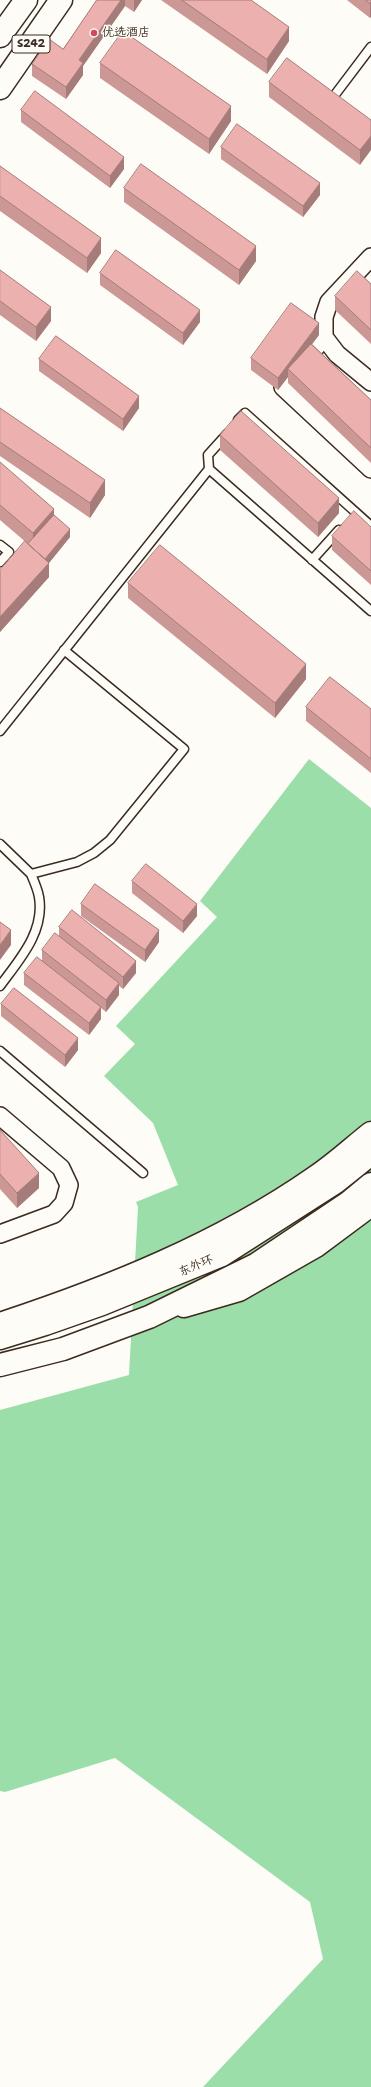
<!DOCTYPE html>
<html>
<head>
<meta charset="utf-8">
<style>
  body { margin:0 }
  canvas { display:block; background:#fdfcf7 }
</style>
</head>
<body>
<canvas width="371" height="2087"></canvas>
<script>
const c = document.querySelector('canvas').getContext('2d');
c.lineJoin = 'round';
function fill(path, color) { c.fillStyle = color; c.fill(path, 'evenodd'); }
function stroke(path, color, width, dash) { c.strokeStyle = color; c.lineWidth = width; c.lineCap = dash ? 'butt' : 'round'; c.setLineDash(dash || []); c.stroke(path); }
function drawText(font, color, halo, rows, align = 'center') {
  c.font = font + ' "Shantell Sans","LXGW WenKai TC",sans-serif'; c.lineWidth = 3; c.setLineDash([]); c.textBaseline = 'middle'; c.strokeStyle = halo; c.fillStyle = color; for (const [text, x, y, turn = 0] of rows) {
    c.save(); c.translate(x, y); c.rotate((+turn || 0) * Math.PI / 180); c.textAlign = isNaN(turn) ? turn : align; if (halo) c.strokeText(text, 0, 0); c.fillText(text, 0, 0); c.restore();
  }
}
const green = new Path2D(`
  M 309,759 L 371,808 L 371,2087 L 203,2087 L 323,1959 L 310,1902 L 115,1758 L 5,1792 L 0,1791 L 0,1410 L 129,1375 L 138,1207 L 136,1202 L 178,1185 L 153,1123 L 104,1076 L 135,1044 L 116,1026 L 217,917 L 200,901 Z`);
const lane = new Path2D(`
  M 334,96 L 371,47
  M 238,420 L 245,413 L 371,526
  M 209,469 L 208,455 L 227,434
  M 0,545 L 9,552 L 0,562
  M 312,560 L 339,530
  M 0,731 L 209,469 L 371,611
  M 0,844 L 31,874 L 77,862 L 94,853 L 110,840 L 184,749 L 64,650
  M 0,986 C 19,960 45,932 39,897 C 38,890 34,881 31,874
  M 0,1051 L 143,1173`);
const street = new Path2D(`
  M 371,257 L 329,302 L 324,317 L 324,337 L 337,354 L 371,382
  M 324,337 L 283,387 L 371,469
  M 0,1116 L 61,1168 L 69,1185 L 64,1203 L 54,1214 L 0,1234`);
const primary = new Path2D(`
  M 0,36 L 26,0
  M 0,88 L 61,0
  M 184,1306 L 239,1290 L 316,1246 L 371,1205
  M 0,1324 C 109,1288 219,1244 314,1178 C 334,1165 352,1148 371,1133`);
const highway = new Path2D(`
  M 0,1338 L 45,1324 L 102,1304 L 222,1255 L 336,1182 L 371,1154
  M 0,1365 L 63,1349 L 149,1317 L 257,1264 L 348,1203 L 371,1184`);
const wall = new Path2D(`
  M 97,0 L 142,0 L 134,12 L 125,6 L 83,66 L 83,75 L 66,99 L 32,76 L 32,64 L 63,49 Z
  M 161,0 L 251,0 L 289,41 L 267,74 Z
  M 347,0 L 371,0 L 370,18 Z
  M 100,63 L 231,121 L 209,154 L 100,78 Z
  M 269,82 L 371,120 L 360,165 L 269,97 Z
  M 21,110 L 124,169 L 110,188 L 21,122 Z
  M 221,147 L 320,195 L 303,217 L 221,159 Z
  M 0,166 L 101,253 L 87,273 L 0,211 Z
  M 124,188 L 256,261 L 239,285 L 124,202 Z
  M 0,270 L 51,321 L 36,341 L 0,315 Z
  M 100,273 L 200,322 L 183,345 L 100,285 Z
  M 371,284 L 371,344 L 335,310 L 335,296 Z
  M 319,335 L 312,344 L 371,400 L 371,463 L 288,383 L 288,377 L 278,390 L 251,370 L 251,358 Z
  M 39,359 L 139,408 L 123,431 L 39,371 Z
  M 0,408 L 105,495 L 90,518 L 0,456 Z
  M 220,435 L 339,513 L 318,537 L 220,450 Z
  M 0,462 L 54,515 L 70,537 L 49,563 L 49,577 L 0,632 L 0,570 L 28,544 L 0,520 Z
  M 371,527 L 371,585 L 332,550 L 332,536 Z
  M 128,583 L 306,679 L 275,718 L 128,598 Z
  M 306,707 L 371,709 L 371,773 L 306,721 Z
  M 132,881 L 197,916 L 183,933 L 132,893 Z
  M 81,904 L 159,942 L 145,962 L 81,916 Z
  M 59,927 L 136,973 L 123,989 L 119,986 L 119,995 L 106,1012 L 101,1008 L 101,1019 L 89,1035 L 24,985 L 24,973 L 42,960 L 42,950 L 59,936 Z
  M 1,1004 L 78,1050 L 65,1067 L 1,1016 Z
  M 0,1130 L 39,1188 L 17,1208 L 0,1189 Z`);
const shadedWall = new Path2D(`
  M 121,0 L 125,0 L 125,6 L 83,66 L 83,75 L 66,99 L 66,87 L 79,60 Z
  M 134,0 L 142,0 L 134,12 Z
  M 371,2 L 371,17 L 370,18 L 370,3 Z
  M 289,27 L 289,41 L 267,74 L 267,59 Z
  M 231,106 L 231,121 L 209,154 L 209,139 Z
  M 371,136 L 371,150 L 360,165 L 360,150 Z
  M 124,157 L 124,169 L 110,188 L 110,176 Z
  M 320,183 L 320,195 L 303,217 L 303,206 Z
  M 101,238 L 101,253 L 87,273 L 87,258 Z
  M 256,246 L 256,261 L 239,285 L 239,270 Z
  M 51,307 L 51,321 L 36,341 L 36,327 Z
  M 200,310 L 200,322 L 183,345 L 183,333 Z
  M 319,323 L 319,335 L 291,372 L 288,369 L 288,377 L 278,390 L 278,378 Z
  M 139,396 L 139,408 L 123,431 L 123,419 Z
  M 105,480 L 105,495 L 90,518 L 90,503 Z
  M 339,498 L 339,513 L 318,537 L 318,523 Z
  M 54,509 L 54,523 L 33,548 L 33,533 Z
  M 70,529 L 70,537 L 49,563 L 49,577 L 0,632 L 0,617 L 42,563 Z
  M 306,664 L 306,679 L 275,718 L 275,703 Z
  M 197,904 L 197,916 L 183,933 L 183,921 Z
  M 11,930 L 11,945 L 0,960 L 0,945 Z
  M 159,930 L 159,942 L 145,962 L 145,950 Z
  M 136,961 L 136,973 L 123,989 L 123,977 Z
  M 119,983 L 119,995 L 106,1012 L 106,1000 Z
  M 101,1007 L 101,1019 L 89,1035 L 89,1023 Z
  M 78,1038 L 78,1050 L 65,1067 L 65,1055 Z
  M 39,1173 L 39,1188 L 17,1208 L 17,1193 Z`);
const building = new Path2D(`
  M 97,0 L 121,0 L 79,60 L 83,63 L 66,87 L 32,64 L 49,39 L 63,49 Z
  M 182,0 L 251,0 L 289,27 L 267,59 Z
  M 366,0 L 371,0 L 371,2 L 370,3 Z
  M 123,31 L 231,106 L 209,139 L 100,63 Z
  M 287,58 L 371,120 L 371,136 L 360,150 L 269,82 Z
  M 35,91 L 124,157 L 110,176 L 21,110 Z
  M 237,124 L 320,183 L 303,206 L 221,147 Z
  M 141,164 L 256,246 L 239,270 L 124,188 Z
  M 0,166 L 101,238 L 87,258 L 0,196 Z
  M 116,250 L 200,310 L 183,333 L 100,273 Z
  M 0,270 L 51,307 L 36,327 L 0,301 Z
  M 357,271 L 371,284 L 371,330 L 335,296 Z
  M 291,303 L 319,323 L 278,378 L 251,358 Z
  M 56,336 L 139,396 L 123,419 L 39,359 Z
  M 311,344 L 371,400 L 371,448 L 288,369 Z
  M 0,408 L 105,480 L 90,503 L 0,442 Z
  M 241,411 L 339,498 L 318,523 L 220,435 Z
  M 0,462 L 54,509 L 33,533 L 0,505 Z
  M 354,511 L 371,527 L 371,571 L 332,536 Z
  M 54,515 L 70,529 L 45,559 L 28,544 Z
  M 25,541 L 49,563 L 0,617 L 0,570 Z
  M 160,545 L 306,664 L 275,703 L 128,583 Z
  M 330,677 L 371,709 L 371,759 L 306,707 Z
  M 146,864 L 197,904 L 183,921 L 132,881 Z
  M 95,884 L 159,930 L 145,950 L 81,904 Z
  M 72,910 L 136,961 L 123,977 L 59,927 Z
  M 0,922 L 11,930 L 0,945 Z
  M 55,933 L 119,983 L 106,1000 L 42,950 Z
  M 37,957 L 101,1007 L 89,1023 L 24,973 Z
  M 14,988 L 78,1038 L 65,1055 L 1,1004 Z
  M 0,1130 L 39,1173 L 17,1193 L 0,1174 Z`);
const markers = [
  [94,33,4,"#d1495b"]
];
const shields = [
  [31,44,38]
];
const shieldNames = [
  ["S242",31,44]
];
const poiNames = [
  ["优选酒店",102,33]
];
const streetNames = [
  ["东外环",196,1266,-23]
];
fill(green, '#9bdea9');
stroke(lane, '#3b2a1e', 11);
stroke(street, '#3b2a1e', 20);
stroke(primary, '#3b2a1e', 25);
stroke(highway, '#3b2a1e', 25);
stroke(lane, '#fdfcf7', 8);
stroke(street, '#fdfcf7', 17);
stroke(primary, '#fdfcf7', 22);
stroke(highway, '#fdfcf7', 22);
fill(wall, '#cb9896');
fill(shadedWall, '#a57c7a');
fill(building, '#ecb1af');
stroke(building, '#a57c7a', 1);
for (const [x, y, r, color] of markers) { const dot = new Path2D(); dot.arc(x, y, r, 0, 2 * Math.PI); c.fillStyle = color; c.fill(dot); stroke(dot, '#fdfcf7', 1.5); }
for (const [x, y, w] of shields) { const box = new Path2D(); box.roundRect(x - w / 2, y - 9, w, 18, 3); c.fillStyle = '#fdfcf7'; c.fill(box); stroke(box, '#3b2a1e', 1); }
drawText('bold 11px', '#3b2a1e', null, shieldNames);
drawText('12px', '#3b2a1e', '#fdfcf7', poiNames, 'left');
drawText('12px', '#3b2a1e', '#fdfcf7', streetNames);
</script>
</body>
</html>
